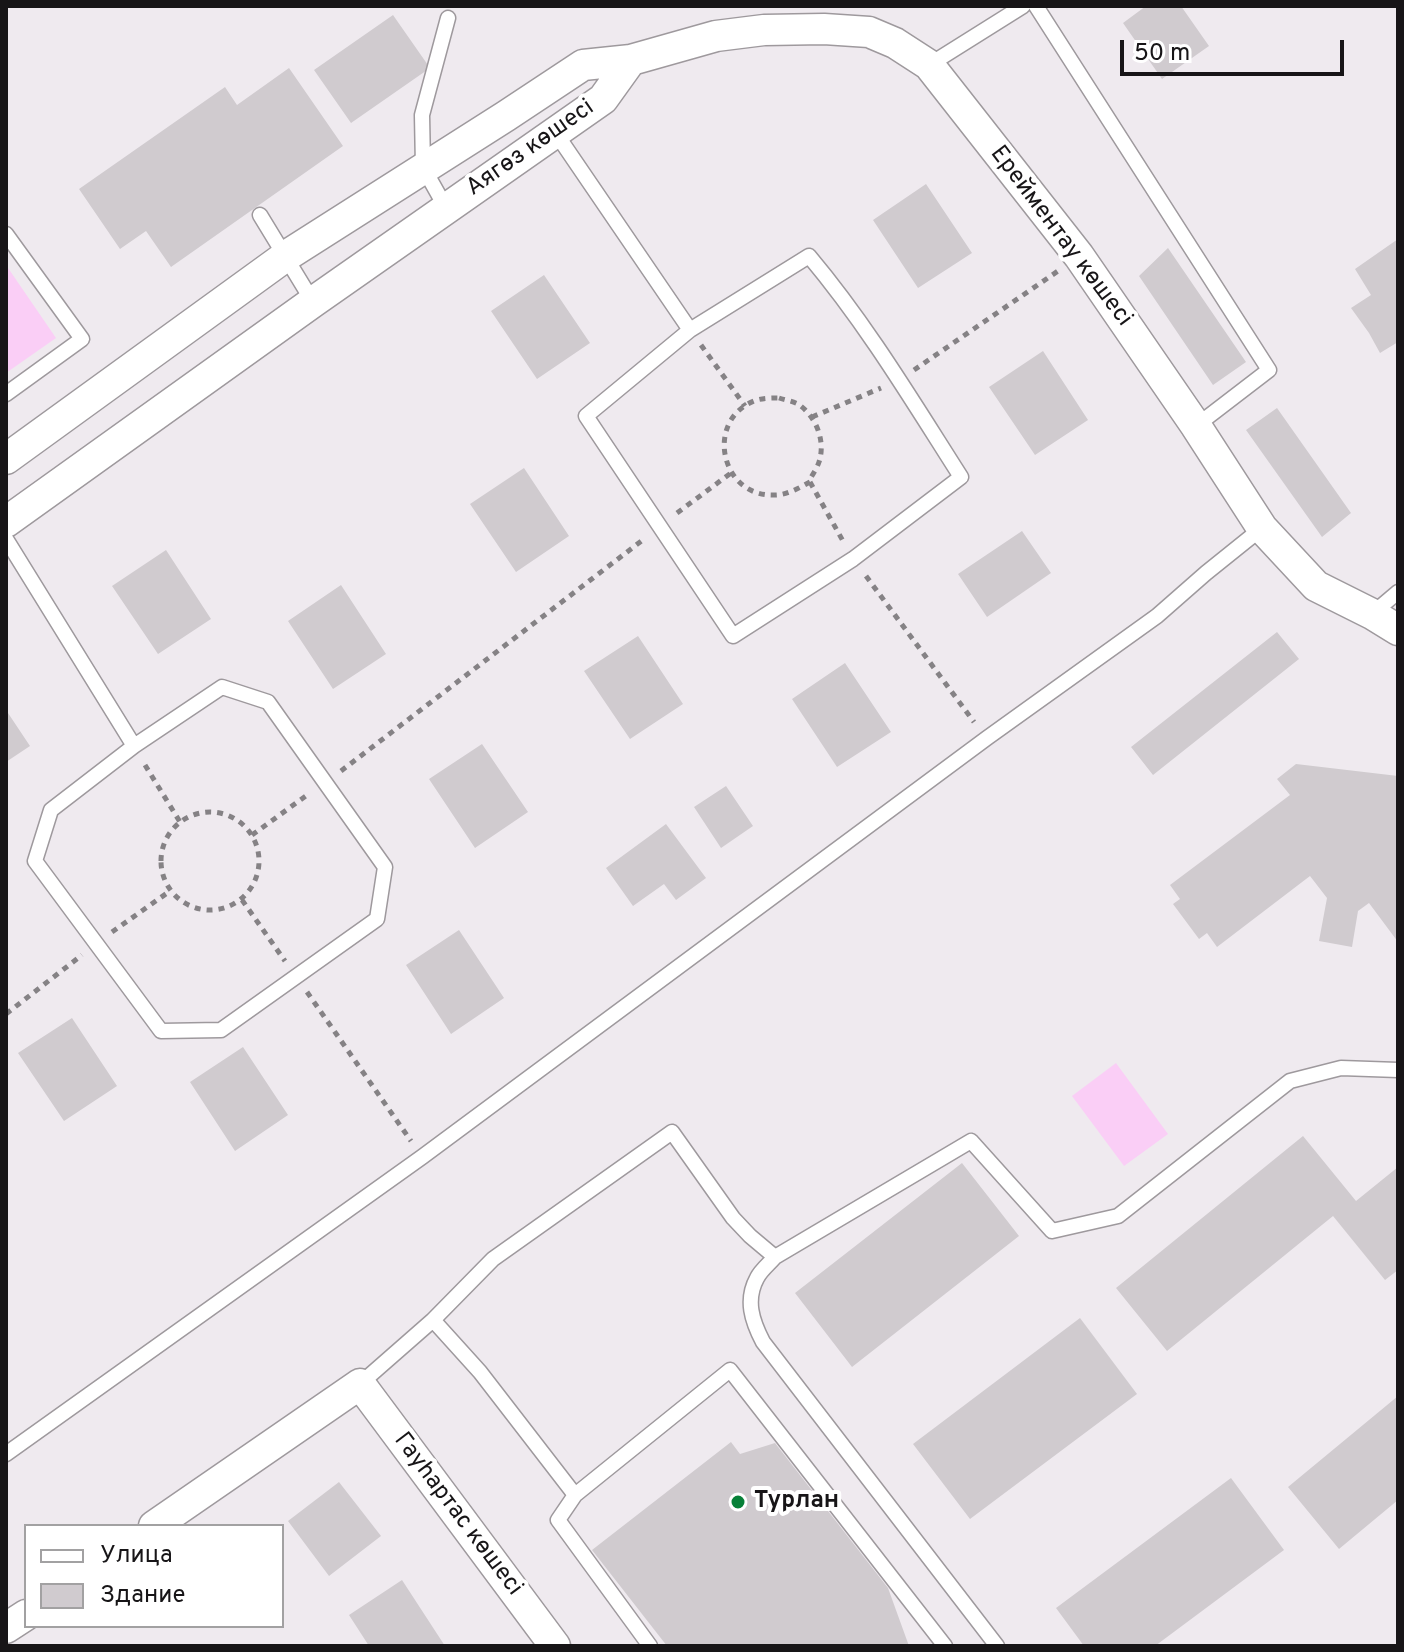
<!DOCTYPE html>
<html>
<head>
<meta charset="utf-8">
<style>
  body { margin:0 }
  #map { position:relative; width:1404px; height:1652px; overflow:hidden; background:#efeaef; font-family:Overpass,sans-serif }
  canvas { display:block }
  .frame { position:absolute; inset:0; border:8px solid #171517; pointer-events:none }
  .legend { position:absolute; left:24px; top:1524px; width:260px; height:104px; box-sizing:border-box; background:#fff; border:2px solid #a2a1a2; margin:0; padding:10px 14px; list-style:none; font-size:24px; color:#171517 }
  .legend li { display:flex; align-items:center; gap:16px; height:40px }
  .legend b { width:40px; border:2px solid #a2a1a2 }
  .scale { position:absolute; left:1120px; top:40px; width:224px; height:36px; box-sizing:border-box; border:4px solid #171517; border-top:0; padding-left:10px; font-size:24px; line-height:28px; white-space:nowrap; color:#171517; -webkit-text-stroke:6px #fff; paint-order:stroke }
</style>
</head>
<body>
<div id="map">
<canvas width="1404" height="1652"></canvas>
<div class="frame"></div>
<ul class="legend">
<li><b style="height:10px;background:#fff"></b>Улица</li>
<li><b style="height:22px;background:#d0cbcf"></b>Здание</li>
</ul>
<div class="scale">50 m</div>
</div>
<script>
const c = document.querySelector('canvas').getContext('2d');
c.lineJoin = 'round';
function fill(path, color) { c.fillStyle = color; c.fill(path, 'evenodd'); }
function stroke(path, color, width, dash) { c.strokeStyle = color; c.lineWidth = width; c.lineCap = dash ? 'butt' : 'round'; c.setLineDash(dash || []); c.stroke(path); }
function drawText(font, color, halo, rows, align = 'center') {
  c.font = font + ' Overpass,sans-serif'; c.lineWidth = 8; c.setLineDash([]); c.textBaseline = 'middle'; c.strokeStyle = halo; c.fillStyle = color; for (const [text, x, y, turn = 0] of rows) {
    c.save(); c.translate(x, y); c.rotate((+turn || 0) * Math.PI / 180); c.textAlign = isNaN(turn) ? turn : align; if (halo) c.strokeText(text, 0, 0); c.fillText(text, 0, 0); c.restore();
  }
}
const green = new Path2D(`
  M 6,265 L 56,338 L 6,373 Z
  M 1116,1063 L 1168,1134 L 1124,1166 L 1072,1096 Z`);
const building = new Path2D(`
  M 1146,6 L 1181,6 L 1209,46 L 1162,79 L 1123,23 Z
  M 393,15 L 430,68 L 351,123 L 314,70 Z
  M 289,68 L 343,146 L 171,267 L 146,231 L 120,249 L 79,189 L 225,87 L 237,105 Z
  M 926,184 L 972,253 L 918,288 L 873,220 Z
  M 1398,239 L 1398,342 L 1380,353 L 1369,333 L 1351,308 L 1371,295 L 1355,269 Z
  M 1168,248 L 1246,362 L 1213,385 L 1139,276 Z
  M 544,275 L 590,343 L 537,379 L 491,311 Z
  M 1043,351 L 1088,420 L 1035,455 L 989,387 Z
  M 1277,408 L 1351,513 L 1322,537 L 1246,430 Z
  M 524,468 L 569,536 L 516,572 L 470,504 Z
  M 1022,531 L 1051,573 L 987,617 L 958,574 Z
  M 166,550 L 211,619 L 158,654 L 112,586 Z
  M 341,585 L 386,654 L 333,689 L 288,621 Z
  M 1277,632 L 1299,659 L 1153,775 L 1131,747 Z
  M 638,636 L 683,704 L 630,739 L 584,671 Z
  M 845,663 L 891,732 L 837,767 L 792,699 Z
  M 6,710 L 30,746 L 6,762 Z
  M 482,744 L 528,812 L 475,848 L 429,779 Z
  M 1296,764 L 1398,776 L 1398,942 L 1369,903 L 1358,911 L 1352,947 L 1319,941 L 1327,898 L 1310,876 L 1217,947 L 1207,933 L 1199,939 L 1173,904 L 1180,899 L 1170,885 L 1290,795 L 1277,779 Z
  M 726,786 L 753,826 L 721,848 L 694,807 Z
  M 666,824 L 706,878 L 676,900 L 664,884 L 633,906 L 606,868 Z
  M 459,930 L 504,998 L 451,1034 L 406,965 Z
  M 72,1018 L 117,1086 L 64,1121 L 18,1053 Z
  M 243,1047 L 288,1115 L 235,1151 L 190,1082 Z
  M 1303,1136 L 1356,1201 L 1398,1167 L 1398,1270 L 1385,1280 L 1333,1216 L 1167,1351 L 1116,1288 Z
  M 962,1163 L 1019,1236 L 852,1367 L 795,1293 Z
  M 1080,1318 L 1137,1394 L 970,1519 L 913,1444 Z
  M 1398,1396 L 1398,1500 L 1339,1549 L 1288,1487 Z
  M 731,1442 L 740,1454 L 775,1443 L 888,1588 L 909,1646 L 667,1646 L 592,1550 Z
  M 1231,1478 L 1284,1550 L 1155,1646 L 1084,1646 L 1056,1608 Z
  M 339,1482 L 381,1536 L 329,1576 L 288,1521 Z
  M 402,1580 L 445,1646 L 369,1646 L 349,1615 Z`);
const path = new Path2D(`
  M 701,345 L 745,406
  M 914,370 L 1058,271
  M 779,398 C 785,400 792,401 798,404 C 816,416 826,441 819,462 C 817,468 813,474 810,479 L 810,482 C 799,488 787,495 775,495 C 721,498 704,421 754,401 C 762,398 771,398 779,398 Z
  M 812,417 L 881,388
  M 810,482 L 843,541
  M 677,513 L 731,473
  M 866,576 L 974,722
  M 145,765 L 180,822
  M 341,771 L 644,539
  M161 861a49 49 0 1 1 98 0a49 49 0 1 1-98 0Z
  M 252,835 L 310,793
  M 242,900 L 285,961
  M 112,932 L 170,891
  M 307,992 L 411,1141
  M 6,1014 L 82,955`);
const service = new Path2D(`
  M 1036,6 L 1269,370 L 1196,426
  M 929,65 L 1023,6
  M 555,132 L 690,330
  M 446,208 L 423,167 L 422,115 L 448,18
  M 260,215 L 313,302
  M 6,234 L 82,339 L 6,394
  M 809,256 C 867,325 913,402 961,477 L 853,559 L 733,636 L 586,416 L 690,330 Z
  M 6,539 L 134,746
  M 1372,614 L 1398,592
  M 222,687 L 268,702 L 385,867 L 377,919 L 221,1030 L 161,1031 L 35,861 L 51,810 L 134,746 Z
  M 775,1257 C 769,1264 761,1270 757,1278 C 745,1300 752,1321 763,1342 L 997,1646
  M 433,1320 L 493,1259 L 672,1132 L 733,1218 L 750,1236 L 775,1257 L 971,1141 L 1052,1231 L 1118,1216 L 1290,1081 L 1341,1068 L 1398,1070
  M 360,1384 L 433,1320 L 480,1372 L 575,1495 L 730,1370 L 945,1646
  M 6,1454 L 422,1157 L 987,738 L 1157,616 L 1206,573 L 1262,528
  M 575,1495 L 558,1520 L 650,1646`);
const minor = new Path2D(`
  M 6,459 L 286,256 L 506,116 L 583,65 L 631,60 L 716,36 L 764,30 L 824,29 L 869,32 L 895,43 L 929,65 L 1079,256 L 1196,426 L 1262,528 L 1316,586 L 1372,614 L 1398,630
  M 6,522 L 313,302 L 603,99 L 631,60
  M 154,1526 L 360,1384 L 555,1646
  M 6,1628 L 26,1615`);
const markers = [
  [738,1502,8,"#078038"]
];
const streetNames = [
  ["Аягөз көшесі",531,149,-35],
  ["Ерейментау көшесі",1060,237,53],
  ["Гауhартас көшесі",457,1515,53]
];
const poiNames = [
  ["Турлан",754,1502]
];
fill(green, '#facef6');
fill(building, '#d0cbcf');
stroke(service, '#9e999d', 17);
stroke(minor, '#9e999d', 33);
stroke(path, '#858285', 5, [6, 6]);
stroke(service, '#fff', 14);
stroke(minor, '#fff', 30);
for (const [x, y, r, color] of markers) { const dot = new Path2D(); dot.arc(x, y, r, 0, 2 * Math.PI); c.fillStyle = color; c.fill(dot); stroke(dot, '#fff', 3); }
drawText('24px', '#171517', '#fff', streetNames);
drawText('bold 24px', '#171517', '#fff', poiNames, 'left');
</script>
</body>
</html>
